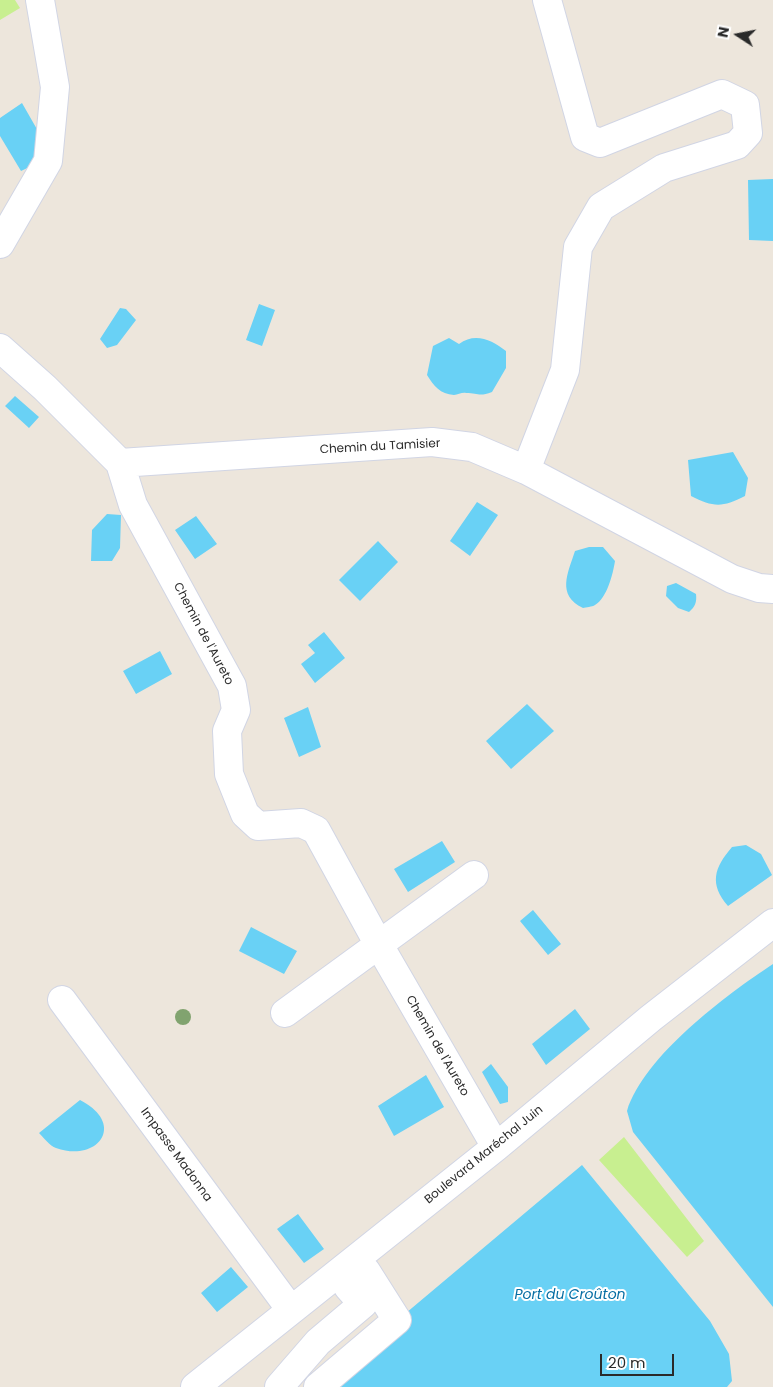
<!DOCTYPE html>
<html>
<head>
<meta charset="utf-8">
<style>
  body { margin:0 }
  #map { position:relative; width:773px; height:1387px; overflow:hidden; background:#ede6dc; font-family:Poppins,sans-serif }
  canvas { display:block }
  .north { position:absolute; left:713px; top:10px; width:50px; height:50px; -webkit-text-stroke:4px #fff; paint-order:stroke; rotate:281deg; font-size:14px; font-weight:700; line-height:20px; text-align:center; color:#2a2a2a }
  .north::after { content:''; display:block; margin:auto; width:18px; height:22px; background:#2a2a2a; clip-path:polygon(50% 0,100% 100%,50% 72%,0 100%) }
  .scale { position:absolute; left:600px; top:1354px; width:74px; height:22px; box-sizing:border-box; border:2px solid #2a2a2a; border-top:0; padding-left:6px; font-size:15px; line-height:18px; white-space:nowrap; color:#2a2a2a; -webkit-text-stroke:4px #fff; paint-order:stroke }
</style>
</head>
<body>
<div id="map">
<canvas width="773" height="1387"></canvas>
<div class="north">N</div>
<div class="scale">20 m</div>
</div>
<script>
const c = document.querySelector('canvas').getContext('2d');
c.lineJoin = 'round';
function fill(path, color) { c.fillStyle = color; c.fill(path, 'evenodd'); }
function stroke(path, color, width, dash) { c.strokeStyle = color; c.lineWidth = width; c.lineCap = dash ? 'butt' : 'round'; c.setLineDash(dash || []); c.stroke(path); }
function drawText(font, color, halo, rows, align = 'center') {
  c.font = font + ' Poppins,sans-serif'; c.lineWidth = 4; c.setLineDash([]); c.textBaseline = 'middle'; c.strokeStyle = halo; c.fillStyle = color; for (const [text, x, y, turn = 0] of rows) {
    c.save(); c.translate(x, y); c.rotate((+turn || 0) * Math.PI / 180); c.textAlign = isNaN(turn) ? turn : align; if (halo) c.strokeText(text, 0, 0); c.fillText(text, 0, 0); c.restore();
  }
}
const pitch = new Path2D(`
  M 0,0 L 15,0 L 20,8 L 0,20 Z
  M 624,1137 L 704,1241 L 687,1257 L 599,1160 Z`);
const water = new Path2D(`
  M 22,103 L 42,138 L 38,163 L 21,171 L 0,136 L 0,118 Z
  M 773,179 L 773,241 L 749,240 L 748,180 Z
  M 259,304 L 275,310 L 262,346 L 246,340 Z
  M 120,308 L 126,309 L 136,320 L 117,345 L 107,348 L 100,339 Z
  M 449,338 L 459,344 C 475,332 492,340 506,351 L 506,368 L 492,392 C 479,397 478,393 466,393 C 462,392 458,395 454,395 C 440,394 434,386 427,375 L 433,346 Z
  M 15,396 L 39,417 L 29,428 L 5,406 Z
  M 733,452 L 748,478 L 745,496 C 722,508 713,507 691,496 L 688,460 Z
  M 477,502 L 498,515 L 470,556 L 450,541 Z
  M 107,514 L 121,515 L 120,548 L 112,561 L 91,561 L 92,530 Z
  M 196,516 L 217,544 L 195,559 L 175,530 Z
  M 378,541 L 398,562 L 360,601 L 339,580 Z
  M 589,547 L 603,547 L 615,561 C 613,574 607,598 595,605 C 592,607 586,607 583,608 C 556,595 568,573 575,551 Z
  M 676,583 L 696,594 C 697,602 695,607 689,612 L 678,608 L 666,596 L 667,586 Z
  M 324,632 L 345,658 L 315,683 L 301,664 L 315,653 L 308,645 Z
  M 160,651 L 172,674 L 136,694 L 123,671 Z
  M 527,704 L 554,731 L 511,769 L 486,741 Z
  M 308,707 L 321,747 L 299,757 L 284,718 Z
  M 442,841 L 455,862 L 408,892 L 394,869 Z
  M 746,845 L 761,854 L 772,875 L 728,906 C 709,884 714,868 732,847 Z
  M 533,910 L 561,944 L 548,955 L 520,921 Z
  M 251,927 L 297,951 L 284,974 L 239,951 Z
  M 773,964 L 773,1307 L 633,1132 L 627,1111 C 644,1056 726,995 773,964 Z
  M 575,1009 L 590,1029 L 546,1065 L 532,1044 Z
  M 491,1064 L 508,1087 L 508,1102 L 500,1104 L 482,1072 Z
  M 426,1075 L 444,1107 L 394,1136 L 378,1106 Z
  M 80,1100 C 127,1124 98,1163 56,1148 C 50,1146 43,1137 39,1133 Z
  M 582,1165 L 710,1321 L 729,1354 L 732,1381 L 727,1387 L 318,1387 Z
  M 298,1214 L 324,1249 L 304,1263 L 277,1229 Z
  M 231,1267 L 248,1287 L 217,1312 L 201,1293 Z`);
const minor = new Path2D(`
  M 0,244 L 48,161 L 55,87 L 40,0
  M 0,348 L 45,388 L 120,463 L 432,442 L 472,447 L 526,470 L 732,579 L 759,588 L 773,589
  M 120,463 L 133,505 L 232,686 L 236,710 L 227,731 L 229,774 L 245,814 L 258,826 L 301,823 L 316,830 L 379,945 L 496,1147
  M 526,470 L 565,370 L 578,247 L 601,207 L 664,168 L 737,145 L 748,133 L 745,105 L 722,94 L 600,143 L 585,137 L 547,0
  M 62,1000 L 291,1310
  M 285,1013 L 474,875
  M 195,1387 L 496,1147 L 651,1018 L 773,923
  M 279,1387 L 318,1342 L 363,1304 L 348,1287 L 366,1271 L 397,1320 L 318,1387`);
const trees = [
  [183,1017]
];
const streetNames = [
  ["Chemin du Tamisier",380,447,-3],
  ["Chemin de l'Aureto",203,634,62],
  ["Chemin de l'Aureto",437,1046,60],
  ["Impasse Madonna",176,1155,54],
  ["Boulevard Maréchal Juin",484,1155,-39]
];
const waterNames = [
  ["Port du Croûton",570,1295]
];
fill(pitch, '#c8ef90');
fill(water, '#69d1f5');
stroke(minor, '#d1d5e4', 30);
stroke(minor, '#fff', 28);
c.fillStyle = '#81a36f';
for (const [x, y] of trees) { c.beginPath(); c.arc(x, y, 8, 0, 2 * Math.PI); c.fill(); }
drawText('12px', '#2a2a2a', '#fff', streetNames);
drawText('italic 14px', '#066ea3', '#fff', waterNames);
</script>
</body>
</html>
